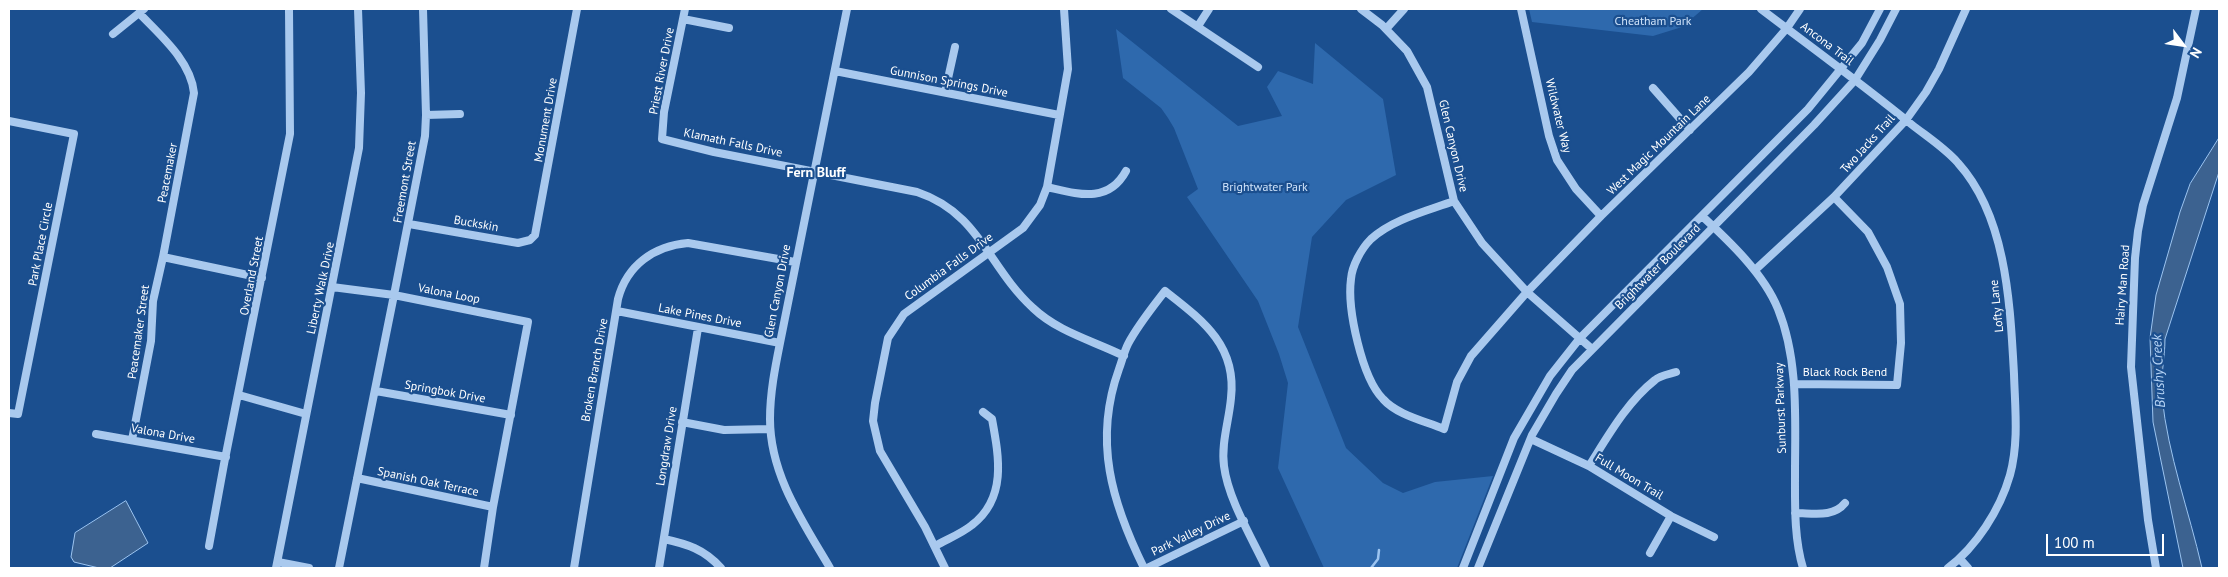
<!DOCTYPE html>
<html>
<head>
<meta charset="utf-8">
<style>
  body { margin:0 }
  #map { position:relative; width:2228px; height:577px; overflow:hidden; background:#1b4f8f; font-family:"PT Sans",sans-serif }
  canvas { display:block }
  .frame { position:absolute; inset:0; border:10px solid #fff; pointer-events:none }
  .north { position:absolute; left:2158px; top:20px; width:50px; height:50px; -webkit-text-stroke:4px #1b4f8f; paint-order:stroke; rotate:121deg; font-size:14px; font-weight:700; line-height:20px; text-align:center; color:#fff }
  .north::after { content:''; display:block; margin:auto; width:18px; height:22px; background:#fff; clip-path:polygon(50% 0,100% 100%,50% 72%,0 100%) }
  .scale { position:absolute; left:2046px; top:534px; width:118px; height:22px; box-sizing:border-box; border:2px solid #fff; border-top:0; padding-left:6px; font-size:15px; line-height:18px; white-space:nowrap; color:#fff; -webkit-text-stroke:4px #1b4f8f; paint-order:stroke }
</style>
</head>
<body>
<div id="map">
<canvas width="2228" height="577"></canvas>
<div class="frame"></div>
<div class="north">N</div>
<div class="scale">100 m</div>
</div>
<script>
const c = document.querySelector('canvas').getContext('2d');
c.lineJoin = 'round';
function fill(path, color) { c.fillStyle = color; c.fill(path, 'evenodd'); }
function stroke(path, color, width, dash) { c.strokeStyle = color; c.lineWidth = width; c.lineCap = dash ? 'butt' : 'round'; c.setLineDash(dash || []); c.stroke(path); }
function drawText(font, color, halo, rows, align = 'center') {
  c.font = font + ' "PT Sans",sans-serif'; c.lineWidth = 4.5; c.setLineDash([]); c.textBaseline = 'middle'; c.strokeStyle = halo; c.fillStyle = color; for (const [text, x, y, turn = 0] of rows) {
    c.save(); c.translate(x, y); c.rotate((+turn || 0) * Math.PI / 180); c.textAlign = isNaN(turn) ? turn : align; if (halo) c.strokeText(text, 0, 0); c.fillText(text, 0, 0); c.restore();
  }
}
const green = new Path2D(`
  M 1529,9 L 1703,9 L 1682,27 L 1653,36 L 1532,22 Z
  M 1116,29 L 1238,126 L 1282,116 L 1267,87 L 1278,71 L 1313,84 L 1315,43 L 1383,99 L 1396,175 L 1346,200 L 1312,237 L 1298,327 L 1346,448 L 1383,483 L 1403,493 L 1435,482 L 1493,476 L 1457,568 L 1324,568 L 1278,468 L 1288,383 L 1279,354 L 1258,301 L 1187,197 L 1198,189 L 1174,128 L 1168,118 L 1161,108 L 1123,78 Z`);
const water = new Path2D(`
  M 2219,138 L 2219,172 L 2165,339 C 2165,358 2160,379 2162,397 C 2168,455 2189,511 2202,568 L 2183,568 L 2153,422 L 2150,338 L 2156,295 L 2180,212 L 2190,184 Z
  M 126,501 L 148,543 L 110,568 L 99,568 L 74,562 L 71,557 L 75,533 Z`);
const stream = new Path2D(`
  M 1371,568 L 1378,559 L 1379,550`);
const minor = new Path2D(`
  M 685,9 L 664,112 L 662,139 L 714,152 L 917,192 C 980,213 988,267 1033,308 C 1058,332 1094,341 1124,356
  M 1171,9 L 1258,67
  M 1361,9 L 1382,25 L 1407,51 L 1427,87 L 1454,201 L 1482,243 L 1527,292 L 1592,349
  M 1521,9 L 1549,136 L 1557,160 L 1576,189 L 1601,216
  M 1761,9 C 1811,47 1862,84 1911,124 C 1926,136 1945,148 1958,163 C 2007,217 2010,305 2014,374 C 2015,408 2019,442 2010,475 C 2000,510 1976,547 1948,568
  M 139,13 C 160,35 191,61 194,93 L 163,257 L 262,278
  M 683,19 L 729,28
  M 1198,26 L 1209,9
  M 1386,29 L 1404,9
  M 113,34 L 144,9
  M 835,71 L 1059,115
  M 1653,88 L 1690,130
  M 945,92 L 955,47
  M 426,115 L 460,114
  M 9,121 L 74,134 L 18,414 L 9,413
  M 1047,187 C 1078,194 1108,204 1126,171
  M 1454,201 C 1427,211 1393,219 1371,239 C 1361,249 1352,266 1351,279 C 1347,309 1362,378 1383,399 C 1397,415 1425,421 1444,429 L 1457,382 L 1471,356 L 1527,292 L 1601,216 L 1749,72 L 1787,28 L 1800,9
  M 1702,216 C 1729,241 1764,274 1778,309 C 1799,360 1795,420 1795,474 C 1795,505 1794,538 1803,568
  M 409,224 L 518,243 L 530,240 L 535,235 L 577,9
  M 1755,270 L 1834,197 L 1906,120 L 1926,92 L 1939,69 L 1966,9
  M 332,287 L 394,295 L 425,136 L 426,115 L 423,9
  M 617,311 L 780,343
  M 1794,384 L 1897,385 L 1901,343 L 1900,304 L 1887,267 L 1868,232 L 1834,197
  M 376,391 L 511,415
  M 239,395 L 306,414
  M 682,422 L 724,430 L 770,429
  M 96,434 L 226,457
  M 1531,439 L 1589,466 L 1671,516 L 1714,537
  M 132,440 L 151,341 L 153,301 L 163,257
  M 1589,466 C 1608,436 1627,402 1655,380 C 1660,375 1670,374 1676,372
  M 357,478 L 493,507
  M 1795,513 C 1813,513 1833,518 1845,503
  M 664,539 C 687,544 704,549 721,568
  M 209,546 L 224,464 L 290,134 L 289,9
  M 935,546 C 947,539 961,534 972,525 C 1007,498 999,457 992,419 L 983,412
  M 1650,553 L 1671,516
  M 1960,559 L 1968,568
  M 278,562 L 309,568
  M 276,568 L 359,148 L 361,93 L 358,9
  M 339,568 L 394,295 L 528,322 L 493,507 L 484,568
  M 574,568 L 618,299 C 627,265 654,246 688,243 L 795,262
  M 659,568 L 698,328
  M 830,568 C 803,522 770,475 770,419 C 770,393 775,368 780,343 L 847,9
  M 945,568 L 925,527 L 880,451 L 873,421 L 875,403 L 888,338 L 904,314 L 1023,228 L 1040,205 L 1047,187 L 1068,69 L 1064,9
  M 1144,568 C 1112,503 1093,441 1119,369 C 1122,361 1124,352 1128,344 C 1138,325 1152,308 1165,291 C 1202,320 1237,345 1231,398 C 1229,421 1221,443 1224,466 C 1228,499 1252,538 1266,568
  M 1147,568 L 1244,521
  M 1463,568 L 1514,438 L 1550,376 L 1580,338 L 1808,109 L 1862,43 L 1880,9
  M 1478,568 L 1532,435 L 1556,394 L 1572,370 L 1814,125 L 1855,80 L 1880,40 L 1896,9
  M 2156,568 L 2148,520 L 2131,367 L 2135,258 L 2138,231 L 2143,205 L 2177,98 L 2196,9`);
const parkNames = [
  ["Cheatham Park",1653,22],
  ["Brightwater Park",1265,188]
];
const streetNames = [
  ["Ancona Trail",1827,44,37],
  ["Priest River Drive",662,71,-79],
  ["Gunnison Springs Drive",949,82,11],
  ["Wildwater Way",1558,116,76],
  ["Monument Drive",546,120,-80],
  ["Klamath Falls Drive",733,143,12],
  ["Two Jacks Trail",1868,144,-48],
  ["West Magic Mountain Lane",1659,145,-44],
  ["Glen Canyon Drive",1453,146,77],
  ["Peacemaker",168,173,-79],
  ["Freemont Street",405,182,-80],
  ["Buckskin",476,224,10],
  ["Park Place Circle",41,244,-79],
  ["Columbia Falls Drive",949,267,-36],
  ["Brightwater Boulevard",1658,267,-45],
  ["Overland Street",252,276,-79],
  ["Hairy Man Road",2123,285,-86],
  ["Liberty Walk Drive",321,288,-78],
  ["Glen Canyon Drive",778,291,-79],
  ["Valona Loop",449,294,11],
  ["Lofty Lane",1997,306,-96],
  ["Lake Pines Drive",700,316,11],
  ["Peacemaker Street",139,332,-82],
  ["Broken Branch Drive",595,370,-80],
  ["Black Rock Bend",1845,373],
  ["Springbok Drive",445,392,10],
  ["Sunburst Parkway",1781,408,-92],
  ["Valona Drive",163,434,10],
  ["Longdraw Drive",667,446,-81],
  ["Full Moon Trail",1629,477,31],
  ["Spanish Oak Terrace",428,482,12],
  ["Park Valley Drive",1191,534,-26]
];
const neighbourhoodNames = [
  ["Fern Bluff",816,173]
];
const waterNames = [
  ["Brushy Creek",2159,371,-93]
];
fill(green, '#2e69ad');
fill(water, '#3c6290');
stroke(water, '#9cc4f0', 1);
stroke(stream, '#9cc4f0', 2.5);
stroke(minor, '#a9c9ee', 8);
drawText('12px', '#cfe3fa', '#1b4f8f', parkNames);
drawText('12px', '#fff', '#1b4f8f', streetNames);
drawText('bold 14px', '#fff', '#1b4f8f', neighbourhoodNames);
drawText('italic 14px', '#b5d3f5', '#1b4f8f', waterNames);
</script>
</body>
</html>
